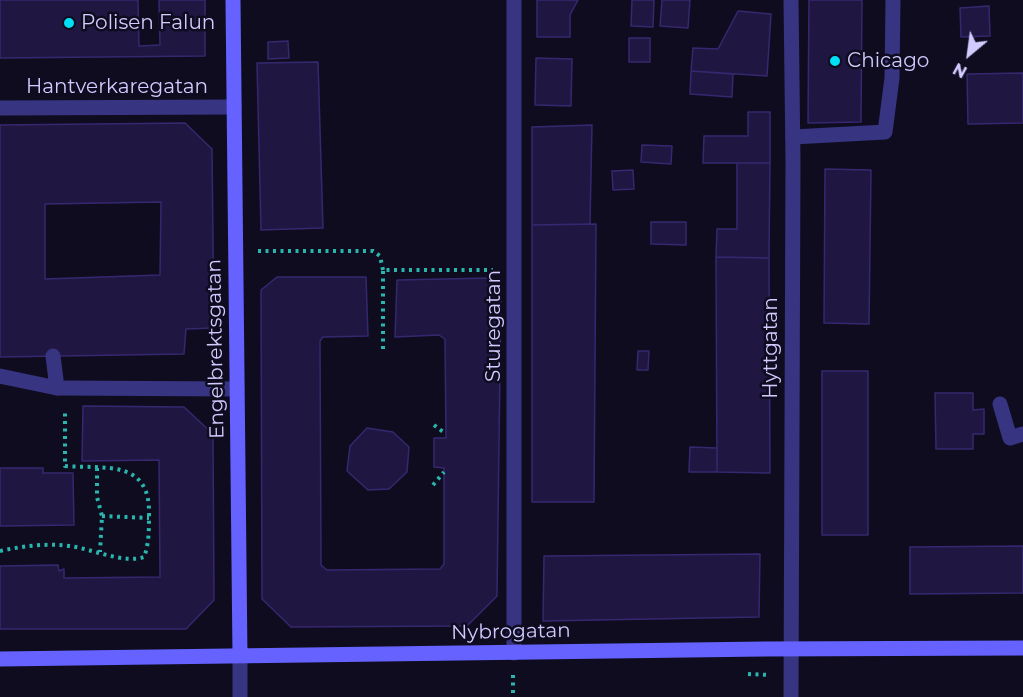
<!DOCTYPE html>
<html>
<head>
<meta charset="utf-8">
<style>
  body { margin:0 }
  #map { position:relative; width:1023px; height:697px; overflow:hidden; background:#0f0c20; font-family:Montserrat,sans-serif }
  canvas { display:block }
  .north { position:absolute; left:939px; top:24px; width:60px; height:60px; -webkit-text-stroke:4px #0f0c20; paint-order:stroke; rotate:209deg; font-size:16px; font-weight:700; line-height:24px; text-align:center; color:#d1cbff }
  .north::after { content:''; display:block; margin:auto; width:21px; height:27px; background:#d1cbff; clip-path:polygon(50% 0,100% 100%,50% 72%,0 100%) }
</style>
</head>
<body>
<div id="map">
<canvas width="1023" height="697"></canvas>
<div class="north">N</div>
</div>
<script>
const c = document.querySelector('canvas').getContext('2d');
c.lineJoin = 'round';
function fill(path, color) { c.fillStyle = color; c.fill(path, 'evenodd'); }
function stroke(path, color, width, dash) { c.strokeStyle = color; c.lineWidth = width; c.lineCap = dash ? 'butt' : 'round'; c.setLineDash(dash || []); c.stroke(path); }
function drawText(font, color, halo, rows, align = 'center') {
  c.font = font + ' Montserrat,sans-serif'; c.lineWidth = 5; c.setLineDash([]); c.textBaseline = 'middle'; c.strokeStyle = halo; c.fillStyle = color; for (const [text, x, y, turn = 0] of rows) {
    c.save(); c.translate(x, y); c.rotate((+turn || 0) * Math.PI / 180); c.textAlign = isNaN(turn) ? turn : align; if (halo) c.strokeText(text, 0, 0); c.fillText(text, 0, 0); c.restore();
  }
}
const building = new Path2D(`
  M 0,0 L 138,0 L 139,46 L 160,45 L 159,0 L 205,0 L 205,56 L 0,58 Z
  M 537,0 L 578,0 L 570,15 L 570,37 L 537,37 Z
  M 632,0 L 654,0 L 653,27 L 631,26 Z
  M 662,0 L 690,0 L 688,28 L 660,26 Z
  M 809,0 L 862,0 L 861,122 L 808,123 Z
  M 989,6 L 990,36 L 961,37 L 960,8 Z
  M 738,11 L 771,14 L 767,76 L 691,71 L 693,48 L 718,49 Z
  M 629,38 L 650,38 L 650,62 L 629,62 Z
  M 288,41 L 289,58 L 268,59 L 268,42 Z
  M 536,58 L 572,59 L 571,106 L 535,105 Z
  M 318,62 L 323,228 L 261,230 L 257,63 Z
  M 691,71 L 733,74 L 732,97 L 690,94 Z
  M 1023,73 L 1023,123 L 968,124 L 967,74 Z
  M 748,112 L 770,112 L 770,163 L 703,163 L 704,136 L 748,136 Z
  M 185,123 L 212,149 L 214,328 L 186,329 L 184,354 L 0,357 L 0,125 ZM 161,202 L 160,275 L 45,279 L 45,204 Z
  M 592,125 L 590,224 L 532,225 L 532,127 Z
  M 642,145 L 672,146 L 671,164 L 641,162 Z
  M 737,163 L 770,163 L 769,258 L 716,257 L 717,229 L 737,229 Z
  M 825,169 L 871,170 L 869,324 L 824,323 Z
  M 633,170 L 634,189 L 613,190 L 612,171 Z
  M 651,222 L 686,222 L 686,245 L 651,244 Z
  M 596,224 L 594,502 L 532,502 L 532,225 Z
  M 716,257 L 769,258 L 770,473 L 717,472 Z
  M 277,277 L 366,277 L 368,336 L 323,337 L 320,341 L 321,565 L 327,570 L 440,569 L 444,564 L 444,468 L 434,467 L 434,438 L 446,438 L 445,339 L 439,335 L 395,337 L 397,280 L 490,278 L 501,292 L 497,596 L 467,626 L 291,627 L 262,599 L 261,290 Z
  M 638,351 L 649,351 L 648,370 L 637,370 Z
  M 822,371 L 868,371 L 868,535 L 822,535 Z
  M 935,393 L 973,393 L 973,410 L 984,409 L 984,434 L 973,434 L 973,449 L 936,449 Z
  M 83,406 L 184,407 L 213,434 L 214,600 L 186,629 L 0,629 L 0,566 L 58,565 L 59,571 L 64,569 L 64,578 L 160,577 L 159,460 L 82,461 Z
  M 367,428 L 393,432 L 409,447 L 407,472 L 389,489 L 368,490 L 347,471 L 350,446 Z
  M 690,447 L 717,448 L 717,472 L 689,472 Z
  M 0,468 L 43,468 L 43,473 L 73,473 L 74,525 L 0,526 Z
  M 1023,546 L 1023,593 L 910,594 L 910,547 Z
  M 760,554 L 759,617 L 543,621 L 544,556 Z`);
const path = new Path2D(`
  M 258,251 L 373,251 L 380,256 L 383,270
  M 383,349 L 383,270 L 493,270
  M 434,425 L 446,434
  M 97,468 L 97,497 L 102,516 L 100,552
  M 433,485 L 444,472
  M 102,516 L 149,518
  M 0,551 C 23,546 46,543 70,546 C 92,549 124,564 144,557 C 149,544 149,530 149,516 C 151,459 106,469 65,466 L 65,409
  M 748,674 L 770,675
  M 513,675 L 513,697`);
const lane = new Path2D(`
  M 793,137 L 885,132 L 892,78 L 893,0
  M 0,376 L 57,388 L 53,356
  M 1000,404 L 1010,438 L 1023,434`);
const street = new Path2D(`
  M 514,0 L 514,653
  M 0,108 L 234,107
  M 57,388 L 237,389
  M 240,656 L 240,697
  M 791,697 L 793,161 L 791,0`);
const secondary = new Path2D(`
  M 233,0 L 240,656
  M 0,659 L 765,649 L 1023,648`);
const markers = [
  [69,23,6,"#00dff6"],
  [835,61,6,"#00dff6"]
];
const poiNames = [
  ["Polisen Falun",81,23],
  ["Chicago",847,61]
];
const streetNames = [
  ["Hantverkaregatan",117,87],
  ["Sturegatan",494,326,-90],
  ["Hyttgatan",771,348,-90],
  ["Engelbrektsgatan",216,349,-91],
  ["Nybrogatan",511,632,-1]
];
fill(building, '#1f1742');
stroke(building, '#36286f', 1.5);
stroke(path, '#28b6ad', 4, [3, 4.5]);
stroke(lane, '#373482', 15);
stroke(street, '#373482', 15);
stroke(secondary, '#6562ff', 15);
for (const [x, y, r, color] of markers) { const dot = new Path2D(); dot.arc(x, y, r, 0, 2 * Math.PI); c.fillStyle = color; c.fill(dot); stroke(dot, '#0f0c20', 2); }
drawText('20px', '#d1cbff', '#0f0c20', poiNames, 'left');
drawText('20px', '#d1cbff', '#0f0c20', streetNames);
</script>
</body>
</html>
